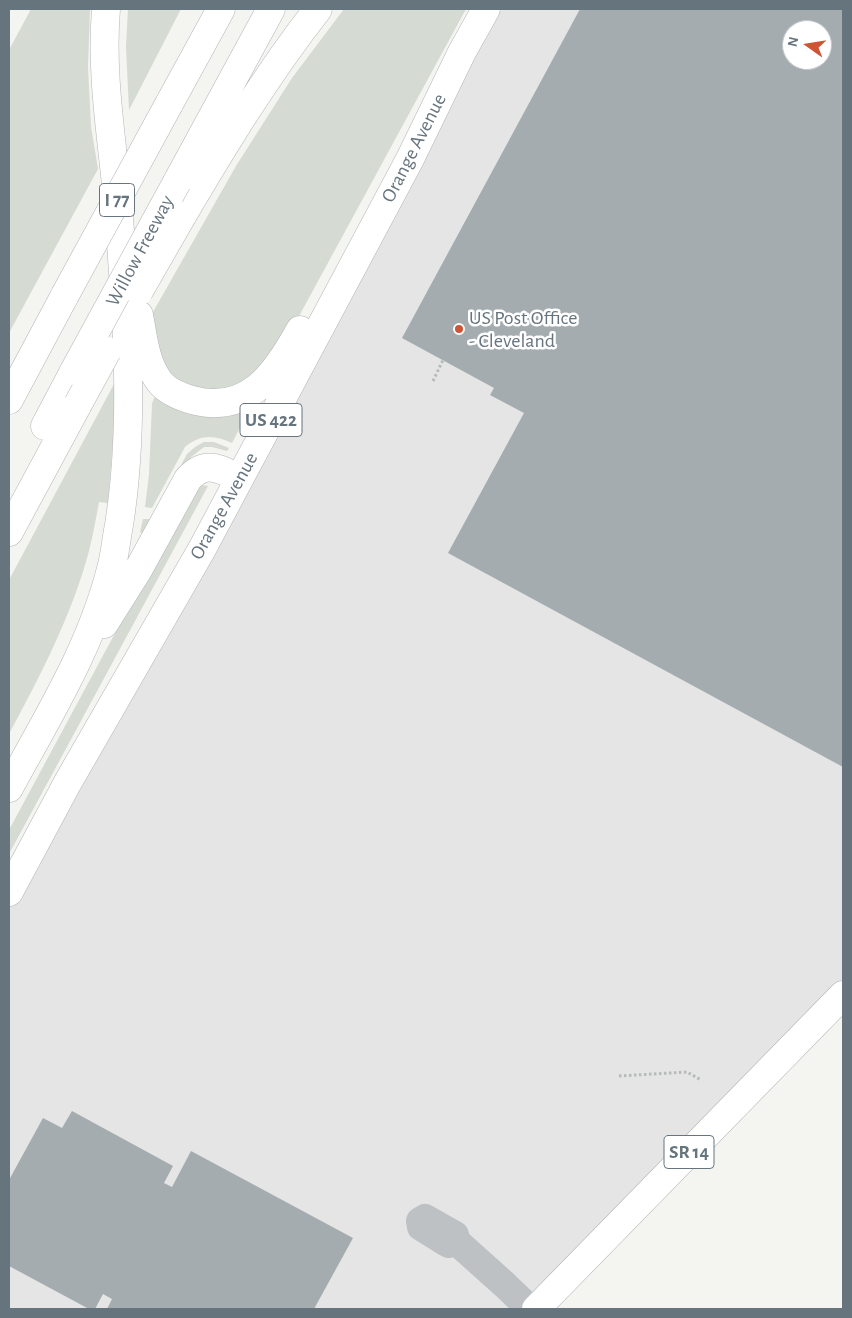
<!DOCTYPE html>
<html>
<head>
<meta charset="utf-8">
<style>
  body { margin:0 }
  #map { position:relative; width:852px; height:1318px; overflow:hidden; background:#f4f4f0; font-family:"Alegreya Sans",sans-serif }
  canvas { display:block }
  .frame { position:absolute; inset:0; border:10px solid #66747e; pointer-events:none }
  .north { position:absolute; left:782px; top:20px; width:50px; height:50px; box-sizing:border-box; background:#fff; border:1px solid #c2c7cb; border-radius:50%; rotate:283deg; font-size:14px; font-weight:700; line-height:20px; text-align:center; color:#66747e }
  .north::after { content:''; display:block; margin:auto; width:18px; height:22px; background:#ce5436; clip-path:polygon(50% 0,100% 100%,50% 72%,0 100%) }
</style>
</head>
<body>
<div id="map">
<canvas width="852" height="1318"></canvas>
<div class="frame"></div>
<div class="north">N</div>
</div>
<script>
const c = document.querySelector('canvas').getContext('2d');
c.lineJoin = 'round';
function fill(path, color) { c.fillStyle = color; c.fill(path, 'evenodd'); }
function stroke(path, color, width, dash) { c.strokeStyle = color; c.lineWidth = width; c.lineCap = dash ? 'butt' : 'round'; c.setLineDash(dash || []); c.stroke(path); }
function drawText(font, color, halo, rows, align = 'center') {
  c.font = font + ' "Alegreya Sans",sans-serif'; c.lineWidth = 5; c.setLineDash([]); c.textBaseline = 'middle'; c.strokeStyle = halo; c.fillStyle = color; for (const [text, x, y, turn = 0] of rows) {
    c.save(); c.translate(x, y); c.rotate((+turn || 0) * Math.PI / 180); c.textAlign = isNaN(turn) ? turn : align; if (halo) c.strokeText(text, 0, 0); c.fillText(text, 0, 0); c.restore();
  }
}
const built = new Path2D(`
  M 486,9 L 843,9 L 843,995 L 536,1309 L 9,1309 L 9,892 ZM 792,30 L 822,30 L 822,60 L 792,60 Z`);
const green = new Path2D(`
  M 31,9 L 90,9 L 88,67 L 91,127 L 98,169 L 9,333 L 9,50 Z
  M 128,9 L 181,9 L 129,110 L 126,47 Z
  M 344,9 L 466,9 L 298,318 C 278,348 250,398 207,390 C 199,389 192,388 185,384 C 177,378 165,370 161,360 C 155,347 153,332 149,319 L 236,166 L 292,78 Z
  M 114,384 L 115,416 L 108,503 L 99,502 C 96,518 93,535 89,551 C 72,615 40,676 9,734 L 9,580 Z
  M 159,397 L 203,415 L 220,416 L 244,411 L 247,414 L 232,443 C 214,435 201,434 185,447 L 152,508 L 145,507 L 149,475 L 152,404 L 154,398 Z
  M 204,442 L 214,442 L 229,448 L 227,451 L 212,447 L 204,447 L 191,457 L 148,536 L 140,532 L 143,519 L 152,519 L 187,454 L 195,447 Z
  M 201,485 L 208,486 L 9,854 L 9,830 L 190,494 Z`);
const building = new Path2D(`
  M 580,9 L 843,9 L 843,767 L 448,553 L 524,413 L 490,395 L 494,388 L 402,338 ZM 792,30 L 822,30 L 822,60 L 792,60 Z
  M 72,1111 L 173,1166 L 164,1183 L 172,1187 L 191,1151 L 353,1238 L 314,1309 L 107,1309 L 112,1299 L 103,1294 L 95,1309 L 89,1309 L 9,1266 L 9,1180 L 43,1118 L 62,1128 Z`);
const path = new Path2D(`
  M 433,381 L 443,360
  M 619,1076 L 687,1072 L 701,1080`);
const minor = new Path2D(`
  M 457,1242 L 449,1244 L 445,1242 L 421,1227 L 420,1221 L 425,1218 L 455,1235 L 457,1242 L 505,1285 L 530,1309`);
const major = new Path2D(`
  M 139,315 C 143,336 145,360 157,378 C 164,390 178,396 192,400 C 248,415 276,374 300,330
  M 104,624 L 138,570 L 188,479 C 206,459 219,469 240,478
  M 9,788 C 47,718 91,648 111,569 C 115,555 116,540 119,525 C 135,424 127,320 119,218 C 114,148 100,80 106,9
  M 9,892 L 68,782 L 202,549 L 410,159 L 462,52 L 486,9
  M 536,1309 L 843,995`);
const highway = new Path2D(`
  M 169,104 L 221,9
  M 177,182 L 271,9
  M 182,216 C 224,145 267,74 318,9
  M 9,400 L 65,295
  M 45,426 L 74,371
  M 9,532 L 78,404`);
const highwayBridge = new Path2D(`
  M 139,291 L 182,216
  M 65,295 L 169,104
  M 74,371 L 177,182
  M 78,404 L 107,351`);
const markers = [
  [459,329,5,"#ce5436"]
];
const shields = [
  [117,200,35],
  [271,420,62],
  [689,1152,50]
];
const shieldNames = [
  ["I 77",117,200],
  ["US 422",271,420],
  ["SR 14",689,1152]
];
const streetNames = [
  ["Orange Avenue",414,148,-63],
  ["Willow Freeway",140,251,-62],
  ["Orange Avenue",224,506,-61]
];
const poiNames = [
  ["US Post Office",469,318],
  ["- Cleveland",469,341]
];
fill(built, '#e4e5e4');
fill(green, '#d5dad2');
fill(building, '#a4acb0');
stroke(major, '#b1b5b8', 29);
stroke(highway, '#b0b4b6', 29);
stroke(path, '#b7babc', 3, [2.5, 2.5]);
stroke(minor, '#bdc1c4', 28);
stroke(major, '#fff', 28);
stroke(highway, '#fff', 28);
stroke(highwayBridge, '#b0b4b6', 29, []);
stroke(highwayBridge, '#fff', 28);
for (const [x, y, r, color] of markers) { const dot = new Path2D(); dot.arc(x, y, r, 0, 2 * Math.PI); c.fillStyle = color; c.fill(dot); stroke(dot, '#fff', 2); }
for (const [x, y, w] of shields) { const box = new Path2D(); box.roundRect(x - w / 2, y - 16.5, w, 33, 4); c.fillStyle = '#fff'; c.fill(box); stroke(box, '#66747e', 1); }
drawText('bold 19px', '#66747e', null, shieldNames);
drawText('20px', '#66747e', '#fff', streetNames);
drawText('20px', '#66747e', '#fff', poiNames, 'left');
</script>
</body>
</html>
